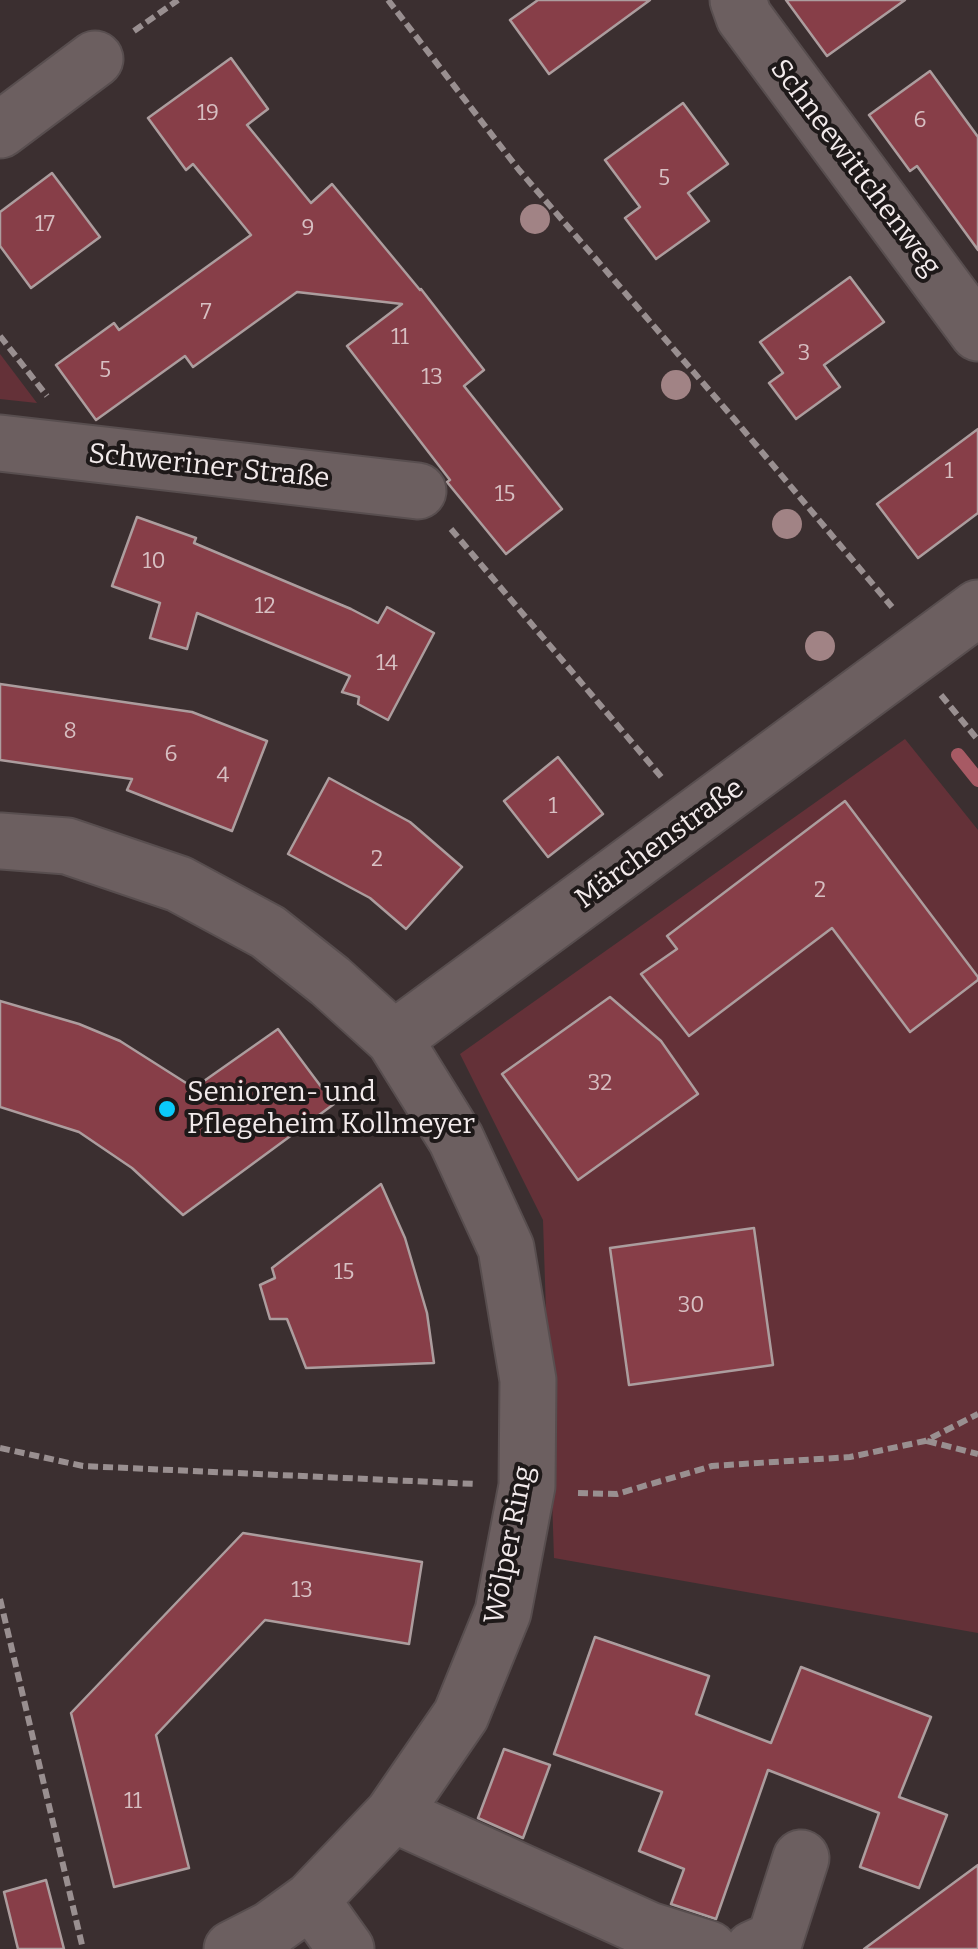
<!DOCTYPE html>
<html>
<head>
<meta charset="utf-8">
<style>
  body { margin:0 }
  canvas { display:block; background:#3b2f30 }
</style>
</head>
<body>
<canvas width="978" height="1949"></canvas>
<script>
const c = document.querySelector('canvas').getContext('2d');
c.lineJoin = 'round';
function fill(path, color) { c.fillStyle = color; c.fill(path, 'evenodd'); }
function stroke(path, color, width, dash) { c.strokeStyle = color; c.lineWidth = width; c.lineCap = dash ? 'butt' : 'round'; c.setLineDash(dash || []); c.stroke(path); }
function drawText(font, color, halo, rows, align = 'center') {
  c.font = font + ' Bitter,serif'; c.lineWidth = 8; c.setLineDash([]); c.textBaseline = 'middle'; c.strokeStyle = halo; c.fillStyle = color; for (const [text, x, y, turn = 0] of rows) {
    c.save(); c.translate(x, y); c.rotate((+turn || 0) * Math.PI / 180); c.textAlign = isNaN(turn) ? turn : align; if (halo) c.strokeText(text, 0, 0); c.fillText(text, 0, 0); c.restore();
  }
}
const green = new Path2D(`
  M 0,354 L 37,403 L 0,399 Z
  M 905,739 L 978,830 L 978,1633 L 554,1558 L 543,1220 L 460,1054 Z`);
const stream = new Path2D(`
  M 958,755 L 978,780`);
const building = new Path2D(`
  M 538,0 L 650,0 L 549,74 L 510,20 Z
  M 786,0 L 905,0 L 827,56 Z
  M 231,58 L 268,109 L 247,125 L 311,203 L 332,184 L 420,290 L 421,289 L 484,370 L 464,386 L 562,509 L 506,554 L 447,482 L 450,480 L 347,346 L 402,304 L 297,292 L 193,367 L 185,356 L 96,420 L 56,365 L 114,323 L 119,330 L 251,235 L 193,164 L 186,170 L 148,118 Z
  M 930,71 L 978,137 L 978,250 L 917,166 L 910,171 L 869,115 Z
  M 683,103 L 728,164 L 688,193 L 709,221 L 656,259 L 625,218 L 640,207 L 605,160 Z
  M 52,173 L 100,237 L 31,288 L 0,246 L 0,212 Z
  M 850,277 L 884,322 L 824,365 L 840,387 L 796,419 L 769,383 L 783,373 L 760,342 Z
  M 978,429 L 978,513 L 918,558 L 877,504 Z
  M 137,517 L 196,538 L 194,543 L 351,609 L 378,623 L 387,607 L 434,633 L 388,720 L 358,704 L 359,697 L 342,692 L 350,676 L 197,613 L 187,649 L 150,638 L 160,603 L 112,586 Z
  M 0,684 L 192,712 L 267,741 L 232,831 L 127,790 L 132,779 L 0,760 Z
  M 558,757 L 603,814 L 548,857 L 504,801 Z
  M 329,778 L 410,822 L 462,867 L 406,929 L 370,898 L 288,854 Z
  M 845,801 L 978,977 L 978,980 L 910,1032 L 832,928 L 689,1036 L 641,974 L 677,949 L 667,936 Z
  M 610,997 L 661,1041 L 698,1094 L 578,1180 L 502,1074 Z
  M 0,1001 L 79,1024 L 120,1041 L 194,1088 L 278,1029 L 334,1104 L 183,1215 L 132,1168 L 79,1132 L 0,1107 Z
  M 381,1184 L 405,1238 L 427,1313 L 434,1363 L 306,1368 L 287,1319 L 270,1319 L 260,1285 L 275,1278 L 272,1268 Z
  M 754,1228 L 773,1365 L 629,1385 L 610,1248 Z
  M 243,1533 L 422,1562 L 409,1644 L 265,1620 L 156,1735 L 189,1868 L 114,1887 L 71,1713 Z
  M 595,1637 L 709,1676 L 696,1714 L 771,1743 L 801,1667 L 931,1717 L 899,1797 L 947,1815 L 919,1888 L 860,1867 L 879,1813 L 768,1770 L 716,1919 L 671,1904 L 684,1869 L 639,1851 L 662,1792 L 554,1754 Z
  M 504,1749 L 550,1765 L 523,1838 L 478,1818 Z
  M 978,1865 L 978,1949 L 864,1949 Z
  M 46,1880 L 64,1949 L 18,1949 L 4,1892 Z`);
const path = new Path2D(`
  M 388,0 L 519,170 L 735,420 L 892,607
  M 134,31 L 178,0
  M 0,336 L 47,396
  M 451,529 L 663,779
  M 941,695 L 978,740
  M 927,1441 L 978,1454
  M 0,1448 L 83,1466 L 476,1484
  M 578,1493 L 617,1494 L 712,1466 L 850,1457 L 925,1441 L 978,1414
  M 0,1599 L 83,1949`);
const minor = new Path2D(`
  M 738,0 L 744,17 L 978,333
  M 0,130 L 95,59
  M 0,443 L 418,491
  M 0,841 L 67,846 L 179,884 L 268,932 L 330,981 L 394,1039 L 456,1139 L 506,1248 L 528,1380 L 527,1486 L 503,1612 L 461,1715 L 393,1814 L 311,1900 L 271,1929 L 232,1949
  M 394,1039 L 978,608
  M 393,1814 L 649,1930 L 709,1949
  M 311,1900 L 346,1949
  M 753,1949 L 775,1939 L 801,1858`);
const trees = [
  [535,219],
  [676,385],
  [787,524],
  [820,646]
];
const markers = [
  [167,1109,10,"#0acafa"]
];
const numberNames = [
  ["19",208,114],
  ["6",920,121],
  ["5",664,179],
  ["17",45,225],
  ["9",308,229],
  ["7",206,313],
  ["11",400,338],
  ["3",804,354],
  ["5",105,371],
  ["13",432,378],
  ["1",949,472],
  ["15",505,495],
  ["10",154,562],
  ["12",265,607],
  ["14",387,664],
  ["8",70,732],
  ["6",171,755],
  ["4",223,776],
  ["1",553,807],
  ["2",377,860],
  ["2",820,891],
  ["32",600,1084],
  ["15",344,1273],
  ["30",691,1306],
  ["13",302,1591],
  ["11",133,1802]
];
const streetNames = [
  ["Schneewittchenweg",855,168,53],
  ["Schweriner Straße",209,467,6],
  ["Märchenstraße",660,844,-36],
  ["Wölper Ring",510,1545,-79]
];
const poiNames = [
  ["Senioren- und",187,1093],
  ["Pflegeheim Kollmeyer",187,1125]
];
fill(green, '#643138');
stroke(stream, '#a75a64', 14);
fill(building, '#873e48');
stroke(building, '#ac9d9e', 2.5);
stroke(minor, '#584e4f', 59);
stroke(path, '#998f90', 6, [10, 5]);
stroke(minor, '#6c5f60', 55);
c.fillStyle = '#a18385';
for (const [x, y] of trees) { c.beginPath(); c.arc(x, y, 15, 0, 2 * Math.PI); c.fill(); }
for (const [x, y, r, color] of markers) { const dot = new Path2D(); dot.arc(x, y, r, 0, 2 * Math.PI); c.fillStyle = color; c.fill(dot); stroke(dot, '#1e1919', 4); }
drawText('22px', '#d7bfc2', null, numberNames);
drawText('28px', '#f2eaeb', '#1e1919', streetNames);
drawText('28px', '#f2eaeb', '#1e1919', poiNames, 'left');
</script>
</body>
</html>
